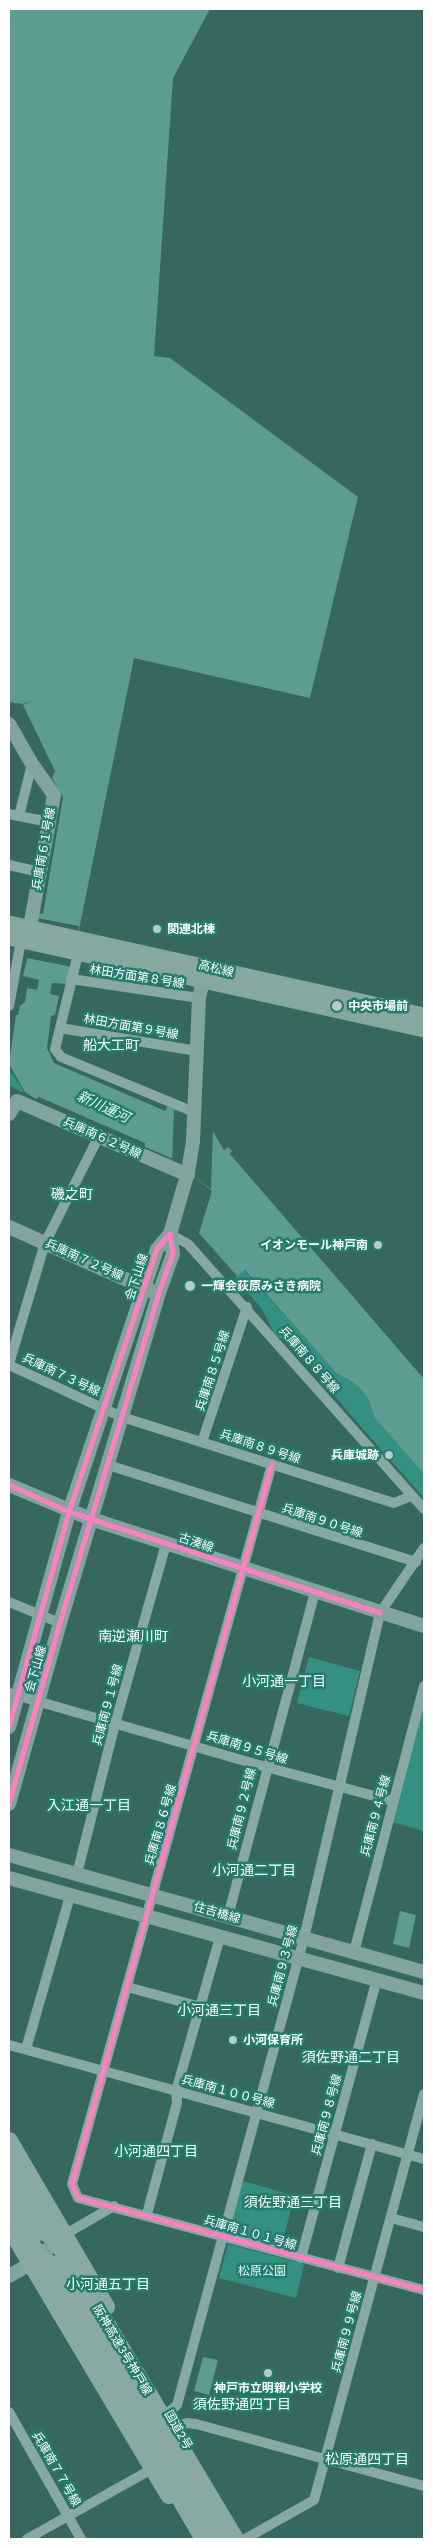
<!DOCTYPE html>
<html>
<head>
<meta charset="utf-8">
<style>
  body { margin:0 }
  #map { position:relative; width:433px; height:2548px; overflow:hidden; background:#376860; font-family:"Work Sans",sans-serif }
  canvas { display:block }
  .frame { position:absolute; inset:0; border:10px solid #fff; pointer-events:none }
</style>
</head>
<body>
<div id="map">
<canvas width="433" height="2548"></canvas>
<div class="frame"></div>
</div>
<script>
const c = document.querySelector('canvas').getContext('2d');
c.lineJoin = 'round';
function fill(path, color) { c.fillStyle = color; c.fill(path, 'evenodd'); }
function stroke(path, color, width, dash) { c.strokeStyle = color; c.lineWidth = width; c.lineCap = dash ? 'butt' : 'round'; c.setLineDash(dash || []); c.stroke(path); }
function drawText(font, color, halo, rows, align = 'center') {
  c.font = font + ' "Work Sans","Noto Sans JP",sans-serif'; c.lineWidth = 5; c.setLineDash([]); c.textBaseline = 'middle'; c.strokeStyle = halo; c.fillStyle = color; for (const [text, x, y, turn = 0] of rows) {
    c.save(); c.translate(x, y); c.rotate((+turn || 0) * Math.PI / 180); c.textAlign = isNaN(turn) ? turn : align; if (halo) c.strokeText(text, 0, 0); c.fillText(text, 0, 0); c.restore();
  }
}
const green = new Path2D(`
  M 9,1069 L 22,1088 L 23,1093 L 9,1085 Z
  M 244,1270 L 337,1374 C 357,1382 370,1395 374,1417 L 424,1474 L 424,1498 L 348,1412 L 308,1361 L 274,1333 L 262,1309 L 235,1278 Z
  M 309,1657 L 360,1671 L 349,1716 L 297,1703 Z
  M 424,1705 L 424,1831 L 392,1822 Z
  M 243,2181 L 295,2196 L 280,2249 L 228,2234 Z
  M 228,2244 L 304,2264 L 296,2298 L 219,2278 Z`);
const water = new Path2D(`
  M 9,9 L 210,9 L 173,78 L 154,356 L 170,358 L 358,497 L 310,698 L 134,658 L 68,984 L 52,983 L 50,994 L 59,996 L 55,1015 L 51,1016 L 47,1048 L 54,1063 L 165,1111 L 168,1106 L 212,1130 L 224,1150 L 228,1147 L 232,1151 L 230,1154 L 424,1379 L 424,1474 L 374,1417 C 370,1395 357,1382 337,1374 L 245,1270 L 237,1276 L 199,1233 L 212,1191 L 171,1158 L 145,1147 L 145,1143 L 39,1097 L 36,1099 L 25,1092 L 9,1064 L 16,1015 L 18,1015 L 20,1006 L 25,1002 L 27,988 L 37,990 L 39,980 L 23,976 L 38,913 L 43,914 L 63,797 L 52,778 L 55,771 L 23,705 L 33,700 L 23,704 L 9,702 Z
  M 400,1911 L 416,1915 L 409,1948 L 393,1944 Z
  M 203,2357 L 218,2360 L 209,2395 L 194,2391 Z`);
const pier = new Path2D(`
  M 37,918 L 79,926 L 72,967 L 27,958 Z
  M 174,1110 L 213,1128 L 211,1189 L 172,1161 Z`);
const street = new Path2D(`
  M 9,814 L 49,822
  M 19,816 L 32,764
  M 9,865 L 40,872
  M 78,954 L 55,1049 L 61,1057 L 194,1112
  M 71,979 L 199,998
  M 9,1006 L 21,941
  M 60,1028 L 197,1051
  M 170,1234 L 188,1244 L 424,1509
  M 9,1364 L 45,1243 L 99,1136
  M 9,1365 L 122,1417 L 394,1503 L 411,1496
  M 202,1442 L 247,1307
  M 272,1464 L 72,2184 L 78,2198 L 424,2290
  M 108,1465 L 416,1562
  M 9,1602 L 60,1623
  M 9,1693 L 266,1767 L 393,1801
  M 77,1874 L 115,1724 L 166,1544
  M 228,1916 L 315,1592
  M 354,1952 L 424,1686
  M 127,1987 L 201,2007
  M 9,2045 L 424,2159
  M 26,2049 L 70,1896
  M 147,2214 L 177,2103 L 176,2091 L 220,1937
  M 391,2218 L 424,2227
  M 64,2235 L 114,2206
  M 301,2258 L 377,1979
  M 338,2268 L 372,2144
  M 9,2412 L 81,2539
  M 168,2413 L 177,2405 L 304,1938 L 380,1613 L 424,1548
  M 177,2427 L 187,2423 L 196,2424 L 424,2486
  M 27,2539 L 152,2469
  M 245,2539 L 314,2500 L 424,2094`);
const secondary = new Path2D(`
  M 9,724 L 32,764 L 54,795 L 30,927
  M 9,1114 L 17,1101 L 188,1175
  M 9,1227 L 152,1291
  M 9,1485 L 91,1519 L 424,1626
  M 9,1727 L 69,1512 L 157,1249 L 170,1234 L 188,1172 L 193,1141 L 199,998 L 205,971
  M 9,1804 L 60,1623 L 159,1293 L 173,1254 L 170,1234
  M 9,1855 L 424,1972
  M 9,1878 L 424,1993
  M 9,2276 L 30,2264 L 64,2235`);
const primary = new Path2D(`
  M 9,923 L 424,1015
  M 9,938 L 424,1030`);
const highway = new Path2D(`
  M 9,2141 L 106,2307
  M 9,2183 L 36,2229 L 51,2235 L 64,2235
  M 9,2226 L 169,2495
  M 31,2264 L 49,2263 L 61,2271 L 217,2539`);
const highwayBridge = new Path2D(`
  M 9,2161 L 235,2539
  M 9,2206 L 204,2539`);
const cycleway = new Path2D(`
  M 272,1464 L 72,2184 L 78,2198 L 424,2290
  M 9,1485 L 69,1512 L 380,1613
  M 9,1727 L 69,1512 L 157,1249 L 170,1234
  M 9,1804 L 60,1623 L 159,1293 L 173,1254 L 170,1234`);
const markers = [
  [157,929,5,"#b9cac7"],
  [337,1006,6,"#b9cac7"],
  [378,1245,5,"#b9cac7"],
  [190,1286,6,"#b9cac7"],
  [389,1455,5,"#b9cac7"],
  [233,2040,5,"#b9cac7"],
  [268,2373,5,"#b9cac7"]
];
const streetNames = [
  ["兵庫南６１号線",44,849,-80],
  ["高松線",216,969,14],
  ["林田方面第８号線",137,977,9],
  ["林田方面第９号線",131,1027,10],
  ["兵庫南６２号線",102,1138,24],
  ["兵庫南７２号線",84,1260,24],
  ["会下山線",137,1277,-72],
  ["兵庫南８８号線",309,1360,49],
  ["兵庫南８５号線",213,1371,-72],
  ["兵庫南７３号線",61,1375,25],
  ["兵庫南８９号線",260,1447,18],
  ["兵庫南９０号線",322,1521,18],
  ["古湊線",196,1543,18],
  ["会下山線",36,1669,-74],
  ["兵庫南９１号線",108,1705,-75],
  ["兵庫南９５号線",247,1748,17],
  ["兵庫南９２号線",242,1809,-76],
  ["兵庫南９４号線",376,1816,-75],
  ["兵庫南８６号線",161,1825,-74],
  ["住吉橋線",217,1913,16],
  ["兵庫南９３号線",283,1966,-75],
  ["兵庫南１００号線",228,2092,15],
  ["兵庫南９８号線",327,2115,-75],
  ["兵庫南１０１号線",250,2233,16],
  ["兵庫南９９号線",347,2332,-75],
  ["阪神高速3号神戸線",122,2350,59],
  ["国道2号",178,2430,60],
  ["兵庫南７７号線",56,2469,60]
];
const poiNames = [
  ["関連北棟",167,929],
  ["中央市場前",348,1006],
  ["イオンモール神戸南",368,1245,"right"],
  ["一輝会荻原みさき病院",201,1286],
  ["兵庫城跡",379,1455,"right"],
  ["小河保育所",243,2040],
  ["神戸市立明親小学校",268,2388,"center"]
];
const parkNames = [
  ["松原公園",262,2271]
];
const neighbourhoodNames = [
  ["船大工町",111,1046],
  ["磯之町",72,1195],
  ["南逆瀬川町",133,1637],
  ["小河通一丁目",284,1682],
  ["入江通一丁目",89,1806],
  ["小河通二丁目",254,1871],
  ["小河通三丁目",219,2011],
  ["須佐野通二丁目",351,2058],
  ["小河通四丁目",156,2152],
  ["須佐野通三丁目",293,2203],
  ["小河通五丁目",108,2285],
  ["須佐野通四丁目",242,2405],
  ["松原通四丁目",367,2460]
];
const waterNames = [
  ["新川運河",103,1107,25]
];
fill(green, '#349181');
fill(water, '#5d9c92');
fill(pier, '#376860');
stroke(street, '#88a9a3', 10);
stroke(secondary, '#83a49e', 14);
stroke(primary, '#87a7a1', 15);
stroke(highway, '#8aa9a4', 18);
stroke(highwayBridge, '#8aa9a4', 18);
stroke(cycleway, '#ff80c0', 5);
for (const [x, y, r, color] of markers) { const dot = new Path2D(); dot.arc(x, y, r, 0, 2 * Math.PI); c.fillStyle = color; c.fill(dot); stroke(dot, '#237c6e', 2); }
drawText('12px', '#fff', '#237c6e', streetNames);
drawText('bold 12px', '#fff', '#237c6e', poiNames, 'left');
drawText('12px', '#dff8f4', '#237c6e', parkNames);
drawText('14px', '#fff', '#237c6e', neighbourhoodNames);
drawText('italic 14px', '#e0f8f4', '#237c6e', waterNames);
</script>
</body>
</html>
